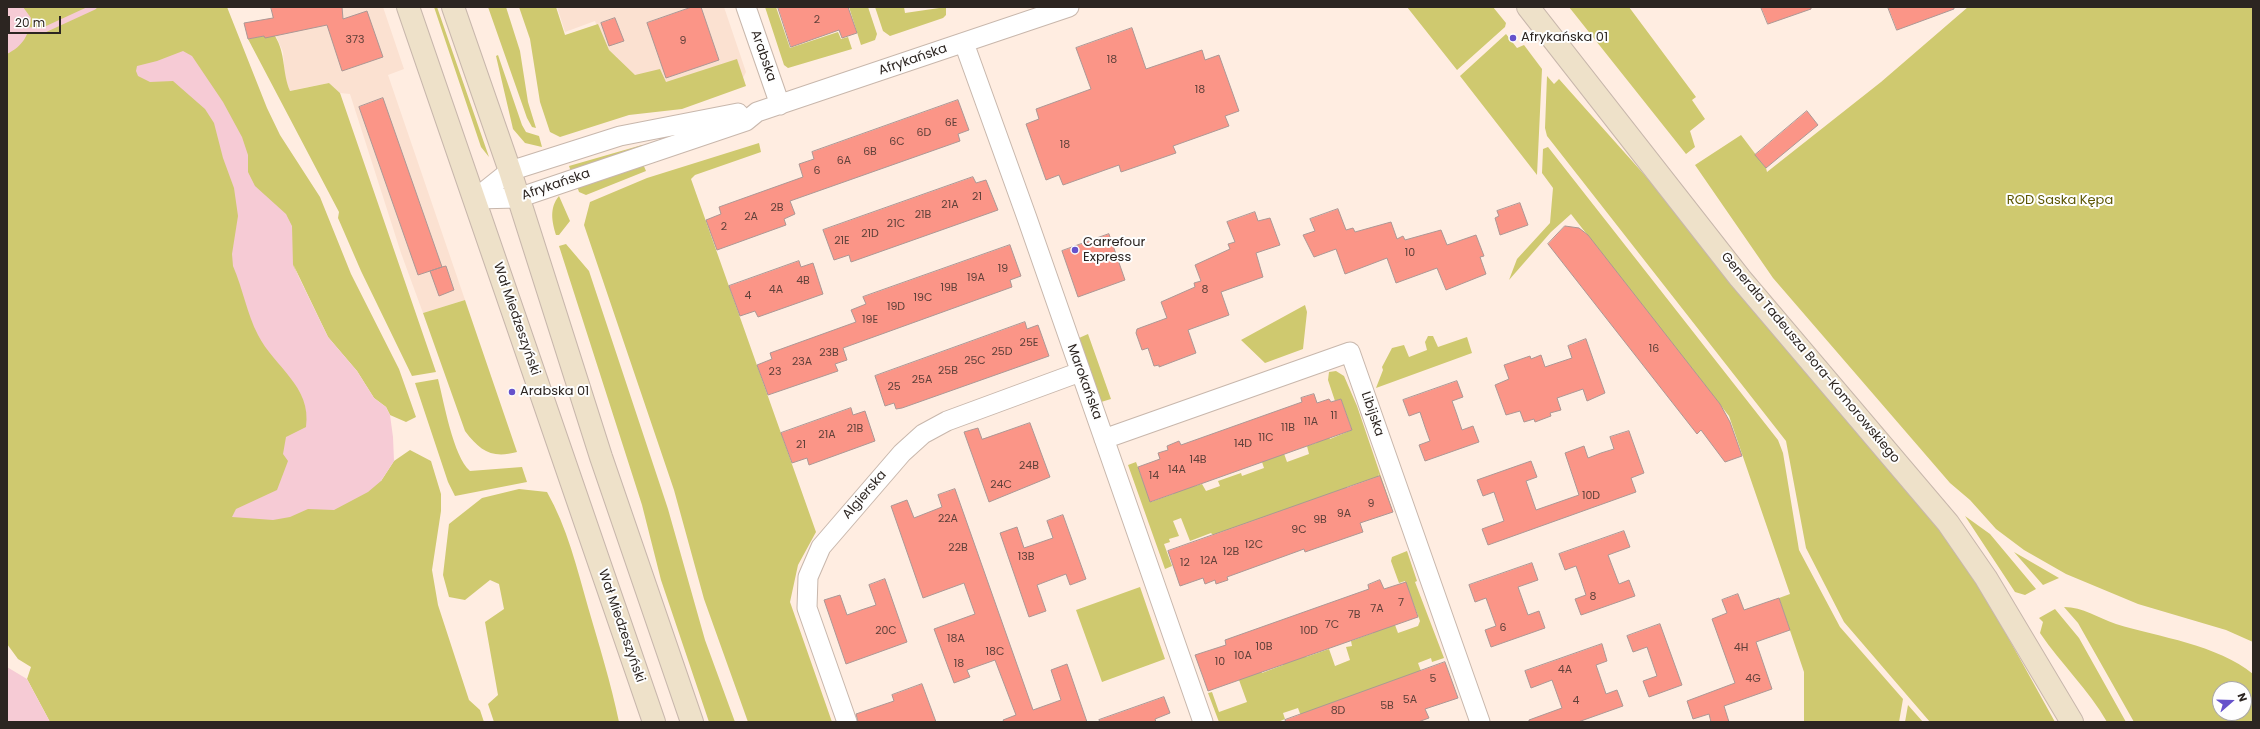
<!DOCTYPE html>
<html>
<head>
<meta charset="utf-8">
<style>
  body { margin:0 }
  #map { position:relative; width:2260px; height:729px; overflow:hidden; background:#ffede1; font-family:Poppins,sans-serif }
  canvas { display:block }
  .frame { position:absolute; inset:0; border:8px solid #2c2521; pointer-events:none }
  .north { position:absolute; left:2212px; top:681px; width:40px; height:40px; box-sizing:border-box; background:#fefefe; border:1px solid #aaa7a6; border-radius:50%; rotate:70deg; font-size:11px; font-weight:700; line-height:16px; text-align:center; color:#2c2521 }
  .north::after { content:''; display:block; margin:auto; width:14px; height:18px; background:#6652cb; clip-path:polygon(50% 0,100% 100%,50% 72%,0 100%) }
  .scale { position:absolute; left:8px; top:16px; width:53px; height:18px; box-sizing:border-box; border:2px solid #2c2521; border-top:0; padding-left:5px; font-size:12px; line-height:14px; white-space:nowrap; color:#2c2521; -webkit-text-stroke:3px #fefefe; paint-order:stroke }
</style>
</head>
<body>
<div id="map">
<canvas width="2260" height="729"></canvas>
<div class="frame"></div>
<div class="north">N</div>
<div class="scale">20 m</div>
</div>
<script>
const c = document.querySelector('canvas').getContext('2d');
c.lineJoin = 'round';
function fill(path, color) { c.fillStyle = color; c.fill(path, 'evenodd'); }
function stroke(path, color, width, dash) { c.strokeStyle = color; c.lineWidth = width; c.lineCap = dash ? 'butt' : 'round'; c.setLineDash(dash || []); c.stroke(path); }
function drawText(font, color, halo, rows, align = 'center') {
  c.font = font + ' Poppins,sans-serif'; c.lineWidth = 4; c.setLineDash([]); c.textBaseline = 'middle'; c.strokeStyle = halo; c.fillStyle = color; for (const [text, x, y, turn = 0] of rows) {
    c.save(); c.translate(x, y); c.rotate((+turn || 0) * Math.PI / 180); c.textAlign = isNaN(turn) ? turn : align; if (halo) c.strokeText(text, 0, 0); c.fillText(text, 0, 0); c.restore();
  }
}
const built = new Path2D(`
  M 331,7 L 383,7 L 404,69 L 388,75 L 465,300 L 423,313 L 401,253 L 350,94 L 340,93 L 329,83 L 289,91 L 285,79 L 283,52 L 276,36 L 248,39 L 244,23 Z
  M 557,7 L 724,7 L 746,72 L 738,88 L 623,104 L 595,21 L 565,32 Z`);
const green = new Path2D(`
  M 17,7 L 227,7 L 267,108 L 280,135 L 320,197 L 351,274 L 399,369 L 416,417 L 406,422 L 390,415 L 386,407 L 374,398 L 357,371 L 328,337 L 293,264 L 381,481 L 394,461 L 410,450 L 431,461 L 441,494 L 441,511 L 432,570 L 438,605 L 469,700 L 480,710 L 484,722 L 50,722 L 27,679 L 31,667 L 18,659 L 7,644 L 7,48 Z
  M 434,7 L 437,7 L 489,157 L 481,147 Z
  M 488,7 L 506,7 L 520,51 L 528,102 L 536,128 L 532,127 L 527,118 Z
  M 519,7 L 556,7 L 565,35 L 598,24 L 609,50 L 635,75 L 660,69 L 666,82 L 737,59 L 746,86 L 682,109 L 629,115 L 560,137 L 550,132 L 540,102 L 530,39 Z
  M 765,7 L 776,7 L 790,48 L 838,32 L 841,39 L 848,37 L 852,49 L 788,68 L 784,65 Z
  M 849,7 L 868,7 L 877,34 L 875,40 L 861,45 Z
  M 875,7 L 904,7 L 905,13 L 946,7 L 946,15 L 943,18 L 890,36 L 883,31 Z
  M 1407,7 L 1493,7 L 1506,23 L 1505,27 L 1457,70 Z
  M 1569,7 L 1629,7 L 1696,97 L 1692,100 L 1705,119 L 1690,131 L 1695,147 L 1686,154 Z
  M 1968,7 L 2253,7 L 2253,642 L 2226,630 L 2138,604 L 2066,574 L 2024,550 L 1996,529 L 1970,500 L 1950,483 L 1773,278 L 1695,165 L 1741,135 L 1766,168 L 1767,172 L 1881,82 Z
  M 1506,34 L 1517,48 L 1524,45 L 1542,69 L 1537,175 L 1460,76 Z
  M 264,36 L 275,36 C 286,54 282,72 290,91 L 329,83 L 340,93 L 436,372 L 412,376 L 361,271 L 338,218 L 339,212 L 248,39 Z
  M 498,55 L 522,125 L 526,132 L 539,136 L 542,147 L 525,143 L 513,129 L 496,56 Z
  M 1547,76 L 1554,84 L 1559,79 L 1649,180 L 1941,529 L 1989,603 L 2055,722 L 1930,722 L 1844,622 L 1806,548 L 1786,441 L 1547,136 L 1545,128 Z
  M 759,143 L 761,152 L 695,175 L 691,179 L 816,532 L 798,565 L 790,602 L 832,722 L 748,722 L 704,599 L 674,490 L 584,225 L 590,202 L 647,178 Z
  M 642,145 L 643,148 L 571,172 L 569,166 Z
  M 1548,147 L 1778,440 L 1783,453 L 1799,550 L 1840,627 L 1903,699 L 1899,722 L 1804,722 L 1804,672 L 1779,598 L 1790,594 L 1729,416 L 1571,214 L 1551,232 L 1509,280 L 1517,259 L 1550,223 L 1553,188 L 1542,173 L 1543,149 Z
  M 643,164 L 646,171 L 586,195 L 579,192 L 577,186 Z
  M 559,196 L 570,221 L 559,235 L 556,235 C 552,222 549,208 559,196 Z
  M 566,244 L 589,271 L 668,509 L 705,640 L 735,722 L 709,722 L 661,580 L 642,505 L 559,246 Z
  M 465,300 L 517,452 C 492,459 480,451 465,431 L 423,313 Z
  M 1305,305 L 1307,312 L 1303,349 L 1265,363 L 1241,340 Z
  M 1088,334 L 1111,399 L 1101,402 L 1079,338 Z
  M 1428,336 L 1433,336 L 1438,347 L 1467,337 L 1472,353 L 1376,388 L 1383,370 L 1382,367 L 1392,348 L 1404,345 L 1409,357 L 1427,350 L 1425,342 Z
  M 1336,371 L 1344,376 L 1357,406 L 1393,512 L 1378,473 L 1379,477 L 1347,487 L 1348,489 L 1213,535 L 1211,533 L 1190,541 L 1181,518 L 1173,521 L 1179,536 L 1169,539 L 1170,542 L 1164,544 L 1172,566 L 1165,569 L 1128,465 L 1136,462 L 1151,502 L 1173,494 L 1192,477 L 1195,486 L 1202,484 L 1206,491 L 1220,486 L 1218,481 L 1241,473 L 1242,476 L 1264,468 L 1259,453 L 1281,445 L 1287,462 L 1309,454 L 1307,446 L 1316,443 L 1326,430 L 1330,439 L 1352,430 L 1341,399 L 1335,401 L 1328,380 L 1329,372 Z
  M 438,379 C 444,402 453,456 470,471 L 522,467 L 527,482 L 455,496 L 448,482 L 415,383 Z
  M 519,489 L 547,492 C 567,527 577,568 588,607 C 599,645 611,683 619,722 L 494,722 L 488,704 L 498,695 L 485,622 L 504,609 L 499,584 L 490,580 L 465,600 L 449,597 L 443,575 L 449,524 L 482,498 Z
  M 1965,516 L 1990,534 L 2036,589 L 2025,595 L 2015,592 Z
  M 1407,551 L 1417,581 L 1415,582 L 1444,658 L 1432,662 L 1431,658 L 1418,663 L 1421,671 L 1308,722 L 1303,722 L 1298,708 L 1283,713 L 1285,719 L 1278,722 L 1219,722 L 1208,693 L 1212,692 L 1219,712 L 1247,702 L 1239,680 L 1258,663 L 1262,673 L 1283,665 L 1280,656 L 1303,648 L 1306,657 L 1329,649 L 1335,666 L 1350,660 L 1346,647 L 1352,646 L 1351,641 L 1373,633 L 1370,624 L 1395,625 L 1398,633 L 1418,626 L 1420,621 L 1405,581 L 1399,583 L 1391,561 L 1392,557 Z
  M 2014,552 L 2059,578 L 2043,585 Z
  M 1140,587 L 1165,659 L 1102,682 L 1076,610 Z
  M 2064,607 C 2083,607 2098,618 2116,624 C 2159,637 2218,645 2253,674 L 2253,722 L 2134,722 L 2078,623 ZM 2220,689 L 2244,689 L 2244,713 L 2220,713 Z
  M 2055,609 L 2079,638 L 2126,722 L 2107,722 C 2089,690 2061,664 2040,633 L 2043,622 L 2039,618 Z
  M 1908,705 L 1923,722 L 1905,722 Z`);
const water = new Path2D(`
  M 7,7 L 23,7 L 31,18 C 29,35 23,46 7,54 Z
  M 183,51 L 192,56 L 223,102 L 242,137 L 248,155 L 248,172 L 255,186 L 286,214 L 292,226 L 293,265 L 328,337 L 357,371 L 374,398 L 386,407 L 390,415 L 393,437 L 394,461 L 381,481 L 368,492 L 334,510 L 308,509 L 290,517 L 273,520 L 232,517 L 236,509 L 277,490 L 288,461 L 283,454 L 286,437 L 306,427 C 312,386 274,367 258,335 C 247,314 243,289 233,266 L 232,254 L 238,216 L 234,188 L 223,158 L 214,123 L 205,109 L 173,81 L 150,82 L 138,76 L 136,71 L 137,66 L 157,61 Z
  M 7,667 L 27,679 L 50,722 L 7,722 Z`);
const stream = new Path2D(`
  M 29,30 L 44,30 L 94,7`);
const building = new Path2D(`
  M 271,7 L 342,7 L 343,19 L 367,11 L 383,57 L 342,71 L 327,25 L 265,38 L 264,36 L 248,39 L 244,23 L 273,18 Z
  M 692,7 L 701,7 L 719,60 L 666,78 L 647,23 Z
  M 778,7 L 848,7 L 857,33 L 842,38 L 839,30 L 791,47 Z
  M 1761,7 L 1811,7 L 1811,9 L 1768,24 Z
  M 1888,7 L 1954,7 L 1954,9 L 1897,30 Z
  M 615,18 L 624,41 L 609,46 L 601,23 Z
  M 1132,28 L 1146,69 L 1202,50 L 1205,60 L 1219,55 L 1239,111 L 1225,116 L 1229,126 L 1173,146 L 1176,153 L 1121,172 L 1119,165 L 1063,185 L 1059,175 L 1046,180 L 1026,124 L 1039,119 L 1036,109 L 1091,89 L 1076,48 Z
  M 383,98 L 442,267 L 446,266 L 454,290 L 439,296 L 430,271 L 442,267 L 418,275 L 359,107 Z
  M 958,100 L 969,130 L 958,134 L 960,141 L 790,201 L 795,214 L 784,219 L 786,225 L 717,250 L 706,220 L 721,214 L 719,207 L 803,177 L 799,164 L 814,159 L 812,152 Z
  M 1807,111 L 1818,125 L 1766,168 L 1755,155 Z
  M 973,177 L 976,183 L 986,180 L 998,210 L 851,262 L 849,255 L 834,260 L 823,230 Z
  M 1520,203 L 1528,225 L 1500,235 L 1495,218 L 1499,216 L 1497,211 Z
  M 1338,209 L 1346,230 L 1353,228 L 1355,232 L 1391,222 L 1397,239 L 1403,236 L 1405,240 L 1441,230 L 1447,245 L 1476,235 L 1484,256 L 1480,257 L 1486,274 L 1446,290 L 1437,268 L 1396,283 L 1387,258 L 1345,274 L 1336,249 L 1314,257 L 1303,235 L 1315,231 L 1310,219 Z
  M 1255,212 L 1258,221 L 1270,218 L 1280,245 L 1256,253 L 1263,277 L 1221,292 L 1229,315 L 1188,330 L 1196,353 L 1159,367 L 1159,365 L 1154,366 L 1148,348 L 1142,350 L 1136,333 L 1137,329 L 1167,318 L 1161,302 L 1195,287 L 1194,283 L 1201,281 L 1195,265 L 1230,249 L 1228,244 L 1235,242 L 1227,222 Z
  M 1565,226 L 1579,228 L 1588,235 L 1720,404 L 1730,422 L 1742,456 L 1725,462 L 1701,430 L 1697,434 L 1548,244 Z
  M 1109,234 L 1125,280 L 1078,297 L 1062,251 Z
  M 1010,245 L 1021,276 L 1010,280 L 1012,287 L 843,348 L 847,360 L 835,364 L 838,371 L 768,395 L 757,365 L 772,359 L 770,353 L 856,322 L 851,310 L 866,304 L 863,297 Z
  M 799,261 L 801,267 L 813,263 L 823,294 L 758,317 L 755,311 L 740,316 L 729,286 Z
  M 1025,322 L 1027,329 L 1038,325 L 1049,356 L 902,408 L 896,409 L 894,403 L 885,406 L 875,376 Z
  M 1586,339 L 1605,393 L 1587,401 L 1583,389 L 1557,398 L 1561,410 L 1550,413 L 1551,416 L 1535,422 L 1534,419 L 1524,422 L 1520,411 L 1506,415 L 1495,385 L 1509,379 L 1504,365 L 1530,356 L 1531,359 L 1541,355 L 1545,367 L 1572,358 L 1568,346 Z
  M 1457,381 L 1463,397 L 1452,401 L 1457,415 L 1462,430 L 1473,426 L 1479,442 L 1425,461 L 1419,445 L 1430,441 L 1425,427 L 1420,412 L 1409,416 L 1403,400 Z
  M 1314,394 L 1317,403 L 1329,399 L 1331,402 L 1341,399 L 1352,430 L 1150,502 L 1138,467 L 1160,459 L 1158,453 L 1168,450 L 1167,446 L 1179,441 L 1181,445 L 1302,402 L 1301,398 Z
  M 851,408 L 853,415 L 865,411 L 875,441 L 809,465 L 807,458 L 792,463 L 781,433 Z
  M 1030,423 L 1050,477 L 989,502 L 964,432 L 978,428 L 982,439 Z
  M 1629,431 L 1644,473 L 1631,478 L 1636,492 L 1488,545 L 1482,529 L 1504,521 L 1494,492 L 1483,496 L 1477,480 L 1531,461 L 1537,477 L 1526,481 L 1536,510 L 1579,495 L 1565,453 L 1584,446 L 1588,458 L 1601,453 L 1614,449 L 1610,437 Z
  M 1380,476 L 1393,512 L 1360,523 L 1363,532 L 1305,552 L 1304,549 L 1227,577 L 1228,580 L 1216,584 L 1215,580 L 1205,584 L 1203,578 L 1180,586 L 1168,551 Z
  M 955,489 L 1033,710 L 1061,700 L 1051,670 L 1067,664 L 1087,722 L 1004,722 L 1003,720 L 1016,715 L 995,660 L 967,670 L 970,677 L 954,683 L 934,629 L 975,614 L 964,583 L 923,598 L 891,506 L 907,500 L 914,518 L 942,507 L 938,495 Z
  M 1063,515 L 1086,579 L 1070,585 L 1066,574 L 1037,585 L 1046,611 L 1029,617 L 1000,533 L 1017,527 L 1024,548 L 1053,538 L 1047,521 Z
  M 1624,531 L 1630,547 L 1608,555 L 1619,584 L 1629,580 L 1635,596 L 1581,615 L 1575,599 L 1586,595 L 1581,580 L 1576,566 L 1565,570 L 1559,554 Z
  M 1532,563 L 1538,580 L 1518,587 L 1528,615 L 1539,611 L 1545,628 L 1491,647 L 1485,630 L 1496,626 L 1486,598 L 1475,602 L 1469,585 Z
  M 885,579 L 907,642 L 846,664 L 824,600 L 840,595 L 847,615 L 861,610 L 876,605 L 869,585 Z
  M 1380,580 L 1384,589 L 1406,582 L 1418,617 L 1208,691 L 1195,655 L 1226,645 L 1225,640 L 1369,589 L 1368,585 Z
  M 1738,594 L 1744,610 L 1779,598 L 1790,630 L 1756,642 L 1772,689 L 1724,706 L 1729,722 L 1711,722 L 1709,714 L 1693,719 L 1687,701 L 1735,683 L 1712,619 L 1727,613 L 1722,600 Z
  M 1660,624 L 1682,685 L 1649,697 L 1643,681 L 1657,676 L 1647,647 L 1633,652 L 1627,636 Z
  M 1602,644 L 1607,661 L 1596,665 L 1606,694 L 1617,690 L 1623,706 L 1578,722 L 1529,722 L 1529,720 L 1562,708 L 1552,680 L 1531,688 L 1525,671 Z
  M 1445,662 L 1458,698 L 1425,709 L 1429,718 L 1418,722 L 1286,722 L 1285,720 Z
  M 922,684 L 936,722 L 858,722 L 856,714 L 894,701 L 892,695 Z
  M 1164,697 L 1170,713 L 1155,719 L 1156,722 L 1100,722 L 1099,720 Z`);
const street = new Path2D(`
  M 746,7 L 780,105
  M 964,43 L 1027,218 L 1203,722
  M 475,199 L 518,198 L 746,121 L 757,112 L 1069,7
  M 475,199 L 510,171 L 620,136 L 738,113
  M 1104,439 L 1350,352 L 1480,722
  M 847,722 L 807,608 L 808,577 L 821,547 L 902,453 L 923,434 L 947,421 L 1080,372`);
const secondary = new Path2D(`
  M 408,7 L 654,722
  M 453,7 L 510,171 L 601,457 L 692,722
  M 1528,7 L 1740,278 L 1948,523 L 1986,578 L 2072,722`);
const markers = [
  [1513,38,4,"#6652cb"],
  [1075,250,4,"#6652cb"],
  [512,392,4,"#6652cb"]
];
const numberNames = [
  ["2",817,20],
  ["373",355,40],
  ["9",683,41],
  ["18",1112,60],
  ["18",1200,90],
  ["6E",951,123],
  ["6D",924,133],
  ["6C",897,142],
  ["18",1065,145],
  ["6B",870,152],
  ["6A",844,161],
  ["6",817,171],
  ["21",977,197],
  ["21A",950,205],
  ["2B",777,208],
  ["21B",923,215],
  ["2A",751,217],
  ["21C",896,224],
  ["2",724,227],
  ["21D",870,234],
  ["21E",842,241],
  ["10",1410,253],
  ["19",1003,269],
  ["19A",976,278],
  ["4B",803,281],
  ["19B",949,288],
  ["4A",776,290],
  ["8",1205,290],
  ["4",748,296],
  ["19C",923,298],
  ["19D",896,307],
  ["19E",870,320],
  ["25E",1029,343],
  ["16",1654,349],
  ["25D",1002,352],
  ["23B",829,353],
  ["25C",975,361],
  ["23A",802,362],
  ["25B",948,371],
  ["23",775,372],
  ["25A",922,380],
  ["25",894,387],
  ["11",1334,416],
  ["11A",1311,422],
  ["11B",1288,428],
  ["21B",855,429],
  ["21A",827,435],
  ["11C",1266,438],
  ["14D",1243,444],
  ["21",801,445],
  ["14B",1198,460],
  ["24B",1029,466],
  ["14A",1177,470],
  ["14",1154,476],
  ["24C",1001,485],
  ["10D",1591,496],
  ["9",1371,504],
  ["9A",1344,514],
  ["22A",948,519],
  ["9B",1320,520],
  ["9C",1299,530],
  ["12C",1254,545],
  ["22B",958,548],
  ["12B",1231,552],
  ["13B",1026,557],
  ["12A",1209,561],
  ["12",1185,563],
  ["8",1593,597],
  ["7",1401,603],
  ["7A",1377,609],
  ["7B",1354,615],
  ["7C",1332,625],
  ["6",1503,628],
  ["20C",886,631],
  ["10D",1309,631],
  ["18A",956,639],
  ["10B",1264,647],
  ["4H",1741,648],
  ["18C",995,652],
  ["10A",1243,656],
  ["10",1220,662],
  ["18",959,664],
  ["4A",1565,670],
  ["5",1433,679],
  ["4G",1753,679],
  ["5A",1410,700],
  ["4",1576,701],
  ["5B",1387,706],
  ["8D",1338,711]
];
const poiNames = [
  ["Afrykańska 01",1521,38],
  ["Carrefour",1083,243],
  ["Express",1083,258],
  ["Arabska 01",520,392]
];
const streetNames = [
  ["Arabska",763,56,71],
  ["Afrykańska",913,60,-19],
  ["Afrykańska",556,185,-19],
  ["Wał Miedzeszyński",516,319,71],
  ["Generała Tadeusza Bora-Komorowskiego",1810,358,50],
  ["Marokańska",1084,382,70],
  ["Libijska",1372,414,71],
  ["Algierska",865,495,-49],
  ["Wał Miedzeszyński",621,626,71]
];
const parkNames = [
  ["ROD Saska Kępa",2060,201]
];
fill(built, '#fbe1d1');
fill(green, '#cfc96f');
fill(water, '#f6cbd5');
stroke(stream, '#f6cbd5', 5.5);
fill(building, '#fb9587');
stroke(building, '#ac9794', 1);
stroke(street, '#c8b7ac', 21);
stroke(secondary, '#c8b7ac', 24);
stroke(street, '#fff', 19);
stroke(secondary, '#eee1c9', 22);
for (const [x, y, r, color] of markers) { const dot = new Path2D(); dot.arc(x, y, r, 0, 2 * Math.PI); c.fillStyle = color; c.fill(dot); stroke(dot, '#fefefe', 1.5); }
drawText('11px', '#60413a', null, numberNames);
drawText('13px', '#2c2521', '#fefefe', poiNames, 'left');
drawText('13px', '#2c2521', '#fefefe', streetNames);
drawText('13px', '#5d5704', '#fefefe', parkNames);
</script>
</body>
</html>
